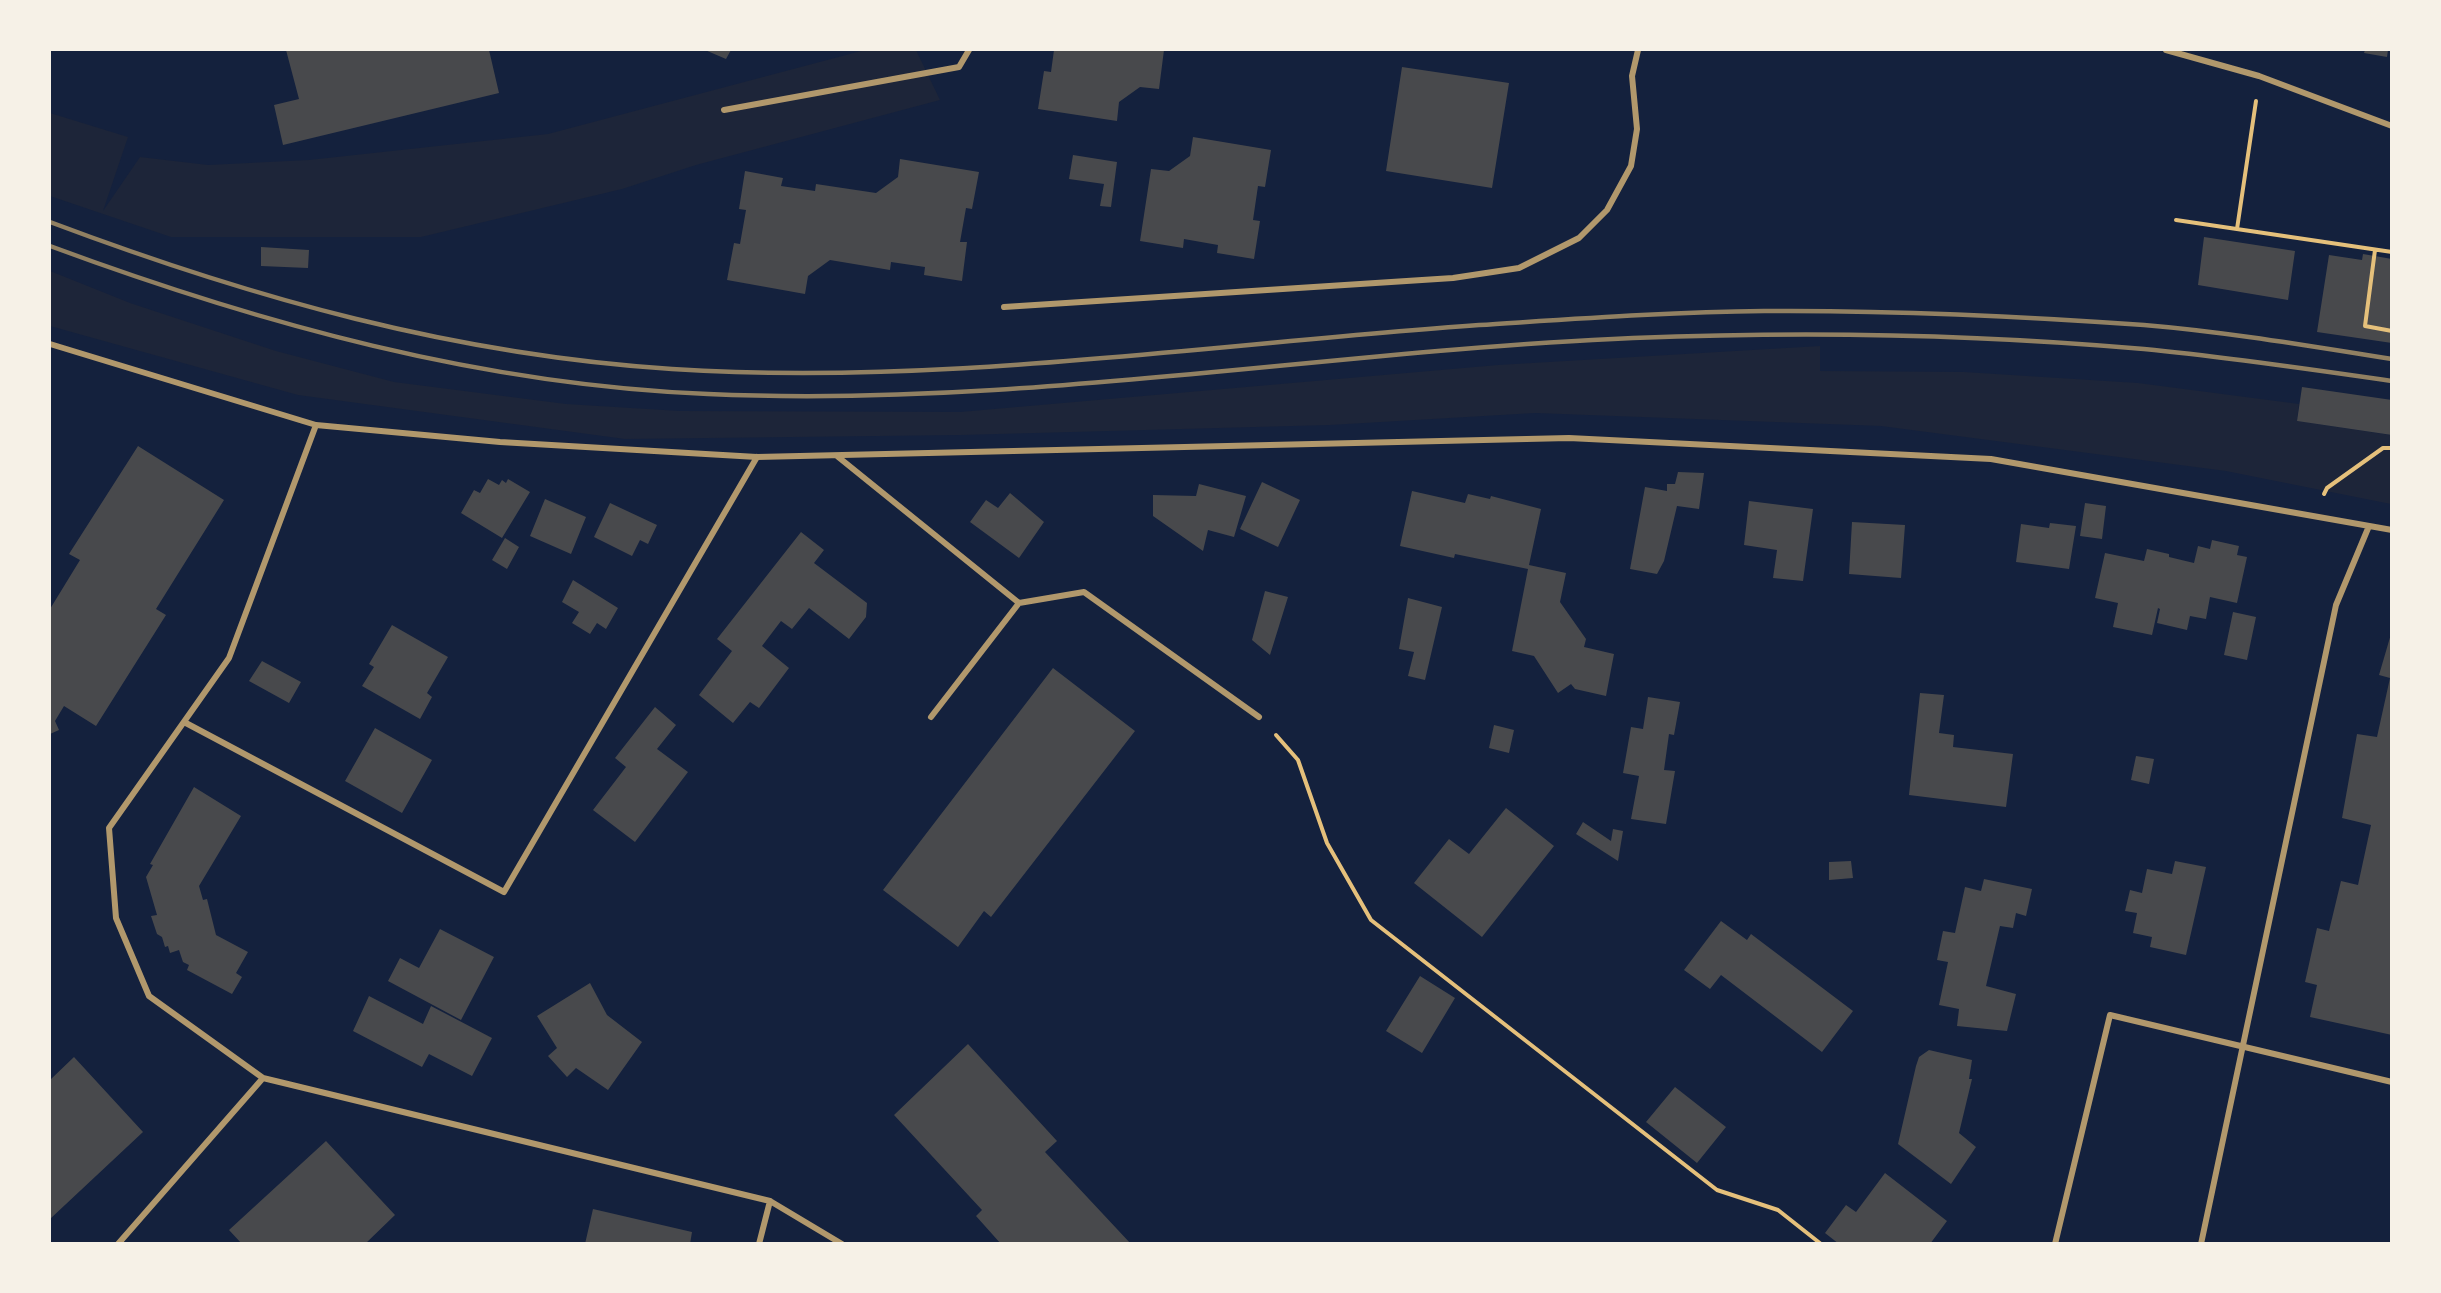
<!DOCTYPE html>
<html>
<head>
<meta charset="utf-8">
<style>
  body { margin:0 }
  #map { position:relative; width:2441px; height:1293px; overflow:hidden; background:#14213d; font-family:"Fira Sans",sans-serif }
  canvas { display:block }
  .frame { position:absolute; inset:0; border:51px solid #f6f1e7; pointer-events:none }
</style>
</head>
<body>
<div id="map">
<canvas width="2441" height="1293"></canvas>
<div class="frame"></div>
</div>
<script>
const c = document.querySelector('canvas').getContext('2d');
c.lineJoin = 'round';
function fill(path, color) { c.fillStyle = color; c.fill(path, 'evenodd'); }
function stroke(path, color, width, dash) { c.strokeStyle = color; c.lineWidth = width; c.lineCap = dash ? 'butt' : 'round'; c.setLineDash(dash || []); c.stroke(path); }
const green = new Path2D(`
  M 865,50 L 916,50 L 940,100 L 696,165 L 622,189 L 421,237 L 171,237 L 50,196 L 50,113 L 128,137 L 103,211 L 140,157 L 208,165 L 309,160 L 548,134 Z
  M 50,271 L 130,303 L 276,351 L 394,382 L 566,404 L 680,411 L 960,412 L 1498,365 L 1820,346 L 1820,371 L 1964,372 L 2138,383 L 2299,404 L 2297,421 L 2391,435 L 2391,504 L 2226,471 L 1881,426 L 1535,413 L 1330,425 L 961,435 L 625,439 L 298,395 L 50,326 Z`);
const building = new Path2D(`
  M 286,50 L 489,50 L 499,93 L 283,145 L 274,105 L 299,99 Z
  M 705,50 L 731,50 L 726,59 Z
  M 1054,50 L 1164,50 L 1159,89 L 1140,87 L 1119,102 L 1117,121 L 1038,109 L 1044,71 L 1051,72 Z
  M 2365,50 L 2388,50 L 2387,57 L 2364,53 Z
  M 1402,67 L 1509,83 L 1492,188 L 1386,171 Z
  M 1193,137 L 1271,150 L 1265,187 L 1258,186 L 1253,220 L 1260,221 L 1254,259 L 1217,253 L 1218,245 L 1184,239 L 1183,248 L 1140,241 L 1151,169 L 1169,171 L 1190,156 Z
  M 1073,155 L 1117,162 L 1111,207 L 1100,206 L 1104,184 L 1069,179 Z
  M 900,159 L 979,172 L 972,209 L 966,208 L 960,242 L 967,242 L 962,281 L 924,275 L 925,267 L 891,262 L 890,270 L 830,260 L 808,276 L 805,294 L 727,280 L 734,243 L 740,244 L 746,210 L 739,209 L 745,171 L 783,178 L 781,186 L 815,191 L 816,184 L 876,193 L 898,177 Z
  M 2204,237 L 2295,251 L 2288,300 L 2198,285 Z
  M 261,247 L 309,250 L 308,268 L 261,266 Z
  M 2363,254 L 2392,259 L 2392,343 L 2317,332 L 2329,255 L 2362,260 Z
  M 2302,387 L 2392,400 L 2392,435 L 2297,421 Z
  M 138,446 L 224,500 L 156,609 L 166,615 L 96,726 L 64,706 L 55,721 L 59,730 L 50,734 L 50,609 L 80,560 L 69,554 Z
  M 1678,472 L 1704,473 L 1699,509 L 1677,506 L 1664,561 L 1657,574 L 1630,569 L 1645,487 L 1667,491 L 1667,484 L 1675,484 Z
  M 488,479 L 499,485 L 502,480 L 506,483 L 508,479 L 530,492 L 502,538 L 461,513 L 474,490 L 480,493 Z
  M 1262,482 L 1300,500 L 1278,547 L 1240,529 Z
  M 1199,484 L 1246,496 L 1234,537 L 1208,530 L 1203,551 L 1153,516 L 1153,495 L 1196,496 Z
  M 1412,491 L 1465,503 L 1468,494 L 1490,499 L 1491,496 L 1541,509 L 1529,565 L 1566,573 L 1560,602 L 1586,639 L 1584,647 L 1614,654 L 1606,696 L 1575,689 L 1571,684 L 1558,693 L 1534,656 L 1512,651 L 1528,569 L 1455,554 L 1454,558 L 1400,546 Z
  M 1010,493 L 1044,522 L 1019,558 L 970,522 L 986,500 L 998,508 Z
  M 545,499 L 586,517 L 571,554 L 530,536 Z
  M 1749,501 L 1813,509 L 1803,581 L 1773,578 L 1777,550 L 1744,545 Z
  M 610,503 L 657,525 L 648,544 L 640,540 L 632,556 L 594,537 Z
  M 2085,503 L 2106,506 L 2102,539 L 2080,536 Z
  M 1852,522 L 1905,525 L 1901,578 L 1849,574 Z
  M 2050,523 L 2076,526 L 2069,569 L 2016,562 L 2021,524 L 2049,528 Z
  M 801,532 L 824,550 L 814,563 L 867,603 L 866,617 L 849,639 L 809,608 L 792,629 L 781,621 L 762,646 L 789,668 L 759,708 L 750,702 L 733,723 L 699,695 L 732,651 L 717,639 Z
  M 505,538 L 519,547 L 507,569 L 492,560 Z
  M 2212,540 L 2239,546 L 2237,555 L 2247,557 L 2237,603 L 2210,597 L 2206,619 L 2190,616 L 2187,630 L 2157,623 L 2160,609 L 2158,608 L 2152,635 L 2113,627 L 2118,603 L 2095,598 L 2105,553 L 2144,561 L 2147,549 L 2169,554 L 2169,557 L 2194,563 L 2198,546 L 2210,549 Z
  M 573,580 L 618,608 L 606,629 L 597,623 L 590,634 L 572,623 L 579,612 L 562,602 Z
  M 1265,591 L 1288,597 L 1270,655 L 1252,640 Z
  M 1408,598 L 1442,607 L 1425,680 L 1408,676 L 1414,652 L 1399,649 Z
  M 2233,612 L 2256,617 L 2247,660 L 2224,655 Z
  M 392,625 L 448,657 L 427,693 L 432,697 L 420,719 L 362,686 L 374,667 L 369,664 Z
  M 2391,634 L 2392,634 L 2392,1035 L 2310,1017 L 2317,985 L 2305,982 L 2317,928 L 2329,931 L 2341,881 L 2358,885 L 2371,825 L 2342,818 L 2357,734 L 2377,737 L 2390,678 L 2379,675 Z
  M 262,661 L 301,682 L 289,703 L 249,681 Z
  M 1053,668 L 1135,731 L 991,917 L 984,911 L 958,947 L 883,890 Z
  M 1920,693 L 1944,695 L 1939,733 L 1954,735 L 1953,747 L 2013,754 L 2006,807 L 1909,795 Z
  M 1648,697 L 1680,702 L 1674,735 L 1669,734 L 1664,770 L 1675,771 L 1666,824 L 1631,819 L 1639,776 L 1623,773 L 1631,727 L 1643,729 Z
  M 655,707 L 676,725 L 657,749 L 688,772 L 635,842 L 593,810 L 626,767 L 615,758 Z
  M 1494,725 L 1514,730 L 1509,753 L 1489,748 Z
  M 375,728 L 432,760 L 402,813 L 345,781 Z
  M 2136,756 L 2154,759 L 2149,784 L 2131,780 Z
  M 194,787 L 241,816 L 199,886 L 203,900 L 207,899 L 216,935 L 248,952 L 236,973 L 242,977 L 232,994 L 187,970 L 189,965 L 183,962 L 179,950 L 170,953 L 168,946 L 165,947 L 162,937 L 157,934 L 151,916 L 157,915 L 146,877 L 153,865 L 150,864 Z
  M 1506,808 L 1554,846 L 1482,937 L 1414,883 L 1449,839 L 1469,854 Z
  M 1583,822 L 1611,841 L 1613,829 L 1623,831 L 1618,861 L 1576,834 Z
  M 1851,861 L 1853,878 L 1829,880 L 1829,862 Z
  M 2175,861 L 2206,867 L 2186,955 L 2150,947 L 2152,937 L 2133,933 L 2137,913 L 2125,911 L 2130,890 L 2142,893 L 2147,869 L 2172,874 Z
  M 1984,879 L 2032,889 L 2026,916 L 2016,913 L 2013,928 L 2000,926 L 1986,986 L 2016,994 L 2007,1031 L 1957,1026 L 1959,1009 L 1939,1005 L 1948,962 L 1937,960 L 1943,931 L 1955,933 L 1965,887 L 1981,891 Z
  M 1721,921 L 1747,940 L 1751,934 L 1853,1011 L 1822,1052 L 1721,975 L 1710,989 L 1684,970 Z
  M 440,929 L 494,957 L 461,1020 L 388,981 L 400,958 L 419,968 Z
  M 1420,976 L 1455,998 L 1422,1053 L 1386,1031 Z
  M 590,983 L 607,1015 L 642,1042 L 608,1090 L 576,1068 L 567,1077 L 548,1056 L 557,1048 L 537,1016 Z
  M 369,996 L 423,1024 L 431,1006 L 492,1038 L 472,1076 L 429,1054 L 422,1067 L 353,1031 Z
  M 968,1044 L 1057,1141 L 1045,1152 L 1131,1244 L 1001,1244 L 976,1216 L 982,1210 L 894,1115 Z
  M 1929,1050 L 1972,1060 L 1969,1079 L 1972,1079 L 1959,1133 L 1976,1147 L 1951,1184 L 1898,1144 L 1916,1066 L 1919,1057 Z
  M 74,1057 L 143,1132 L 50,1219 L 50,1080 Z
  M 1675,1087 L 1726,1127 L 1697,1163 L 1646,1122 Z
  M 326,1141 L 395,1215 L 365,1244 L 242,1244 L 229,1230 Z
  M 1885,1173 L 1947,1221 L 1930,1244 L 1839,1244 L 1825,1233 L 1846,1205 L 1856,1212 Z
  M 593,1209 L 692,1232 L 690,1244 L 585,1244 Z`);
const path = new Path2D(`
  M 2176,220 L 2392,252
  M 2237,229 L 2256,101
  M 2375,250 L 2365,326 L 2392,331
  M 2324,494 L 2327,488 L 2383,448 L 2392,448
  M 1276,735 L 1298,760 L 1327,843 L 1371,920 L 1717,1190 L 1778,1210 L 1821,1244`);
const minor = new Path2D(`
  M 2166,50 L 2259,76 L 2392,126
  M 724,110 L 959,67 L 969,50
  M 1004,307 L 1453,278 L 1519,268 L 1579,238 L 1607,210 L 1631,166 L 1637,129 L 1632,76 L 1638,50
  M 50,344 L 316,425 L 500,442 L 757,457 L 1569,438 L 1991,459 L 2392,530
  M 837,456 L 1019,603 L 1084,592 L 1259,717
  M 931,717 L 1019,603
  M 184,722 L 504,892 L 757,457
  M 263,1078 L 149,996 L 116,918 L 109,828 L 229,658 L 316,425
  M 118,1244 L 263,1078 L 770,1201 L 842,1244
  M 759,1244 L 770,1201
  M 2055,1244 L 2110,1015 L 2392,1082
  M 2201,1244 L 2336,605 L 2369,526`);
const rail = new Path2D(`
  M 50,222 C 252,298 455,355 672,369 C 941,386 1211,344 1479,325 C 1574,319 1669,312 1764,311 C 1891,310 2018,316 2144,325 C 2227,332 2309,346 2392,359
  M 50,246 C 261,324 482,385 708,394 C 1017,408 1325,351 1633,338 C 1803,331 1974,334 2144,349 C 2227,357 2309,369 2392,381`);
fill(green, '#1d2539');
fill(building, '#48494c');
stroke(path, '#e5c07b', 4);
stroke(minor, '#b1986c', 6);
stroke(rail, '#918062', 4.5);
</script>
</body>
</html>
